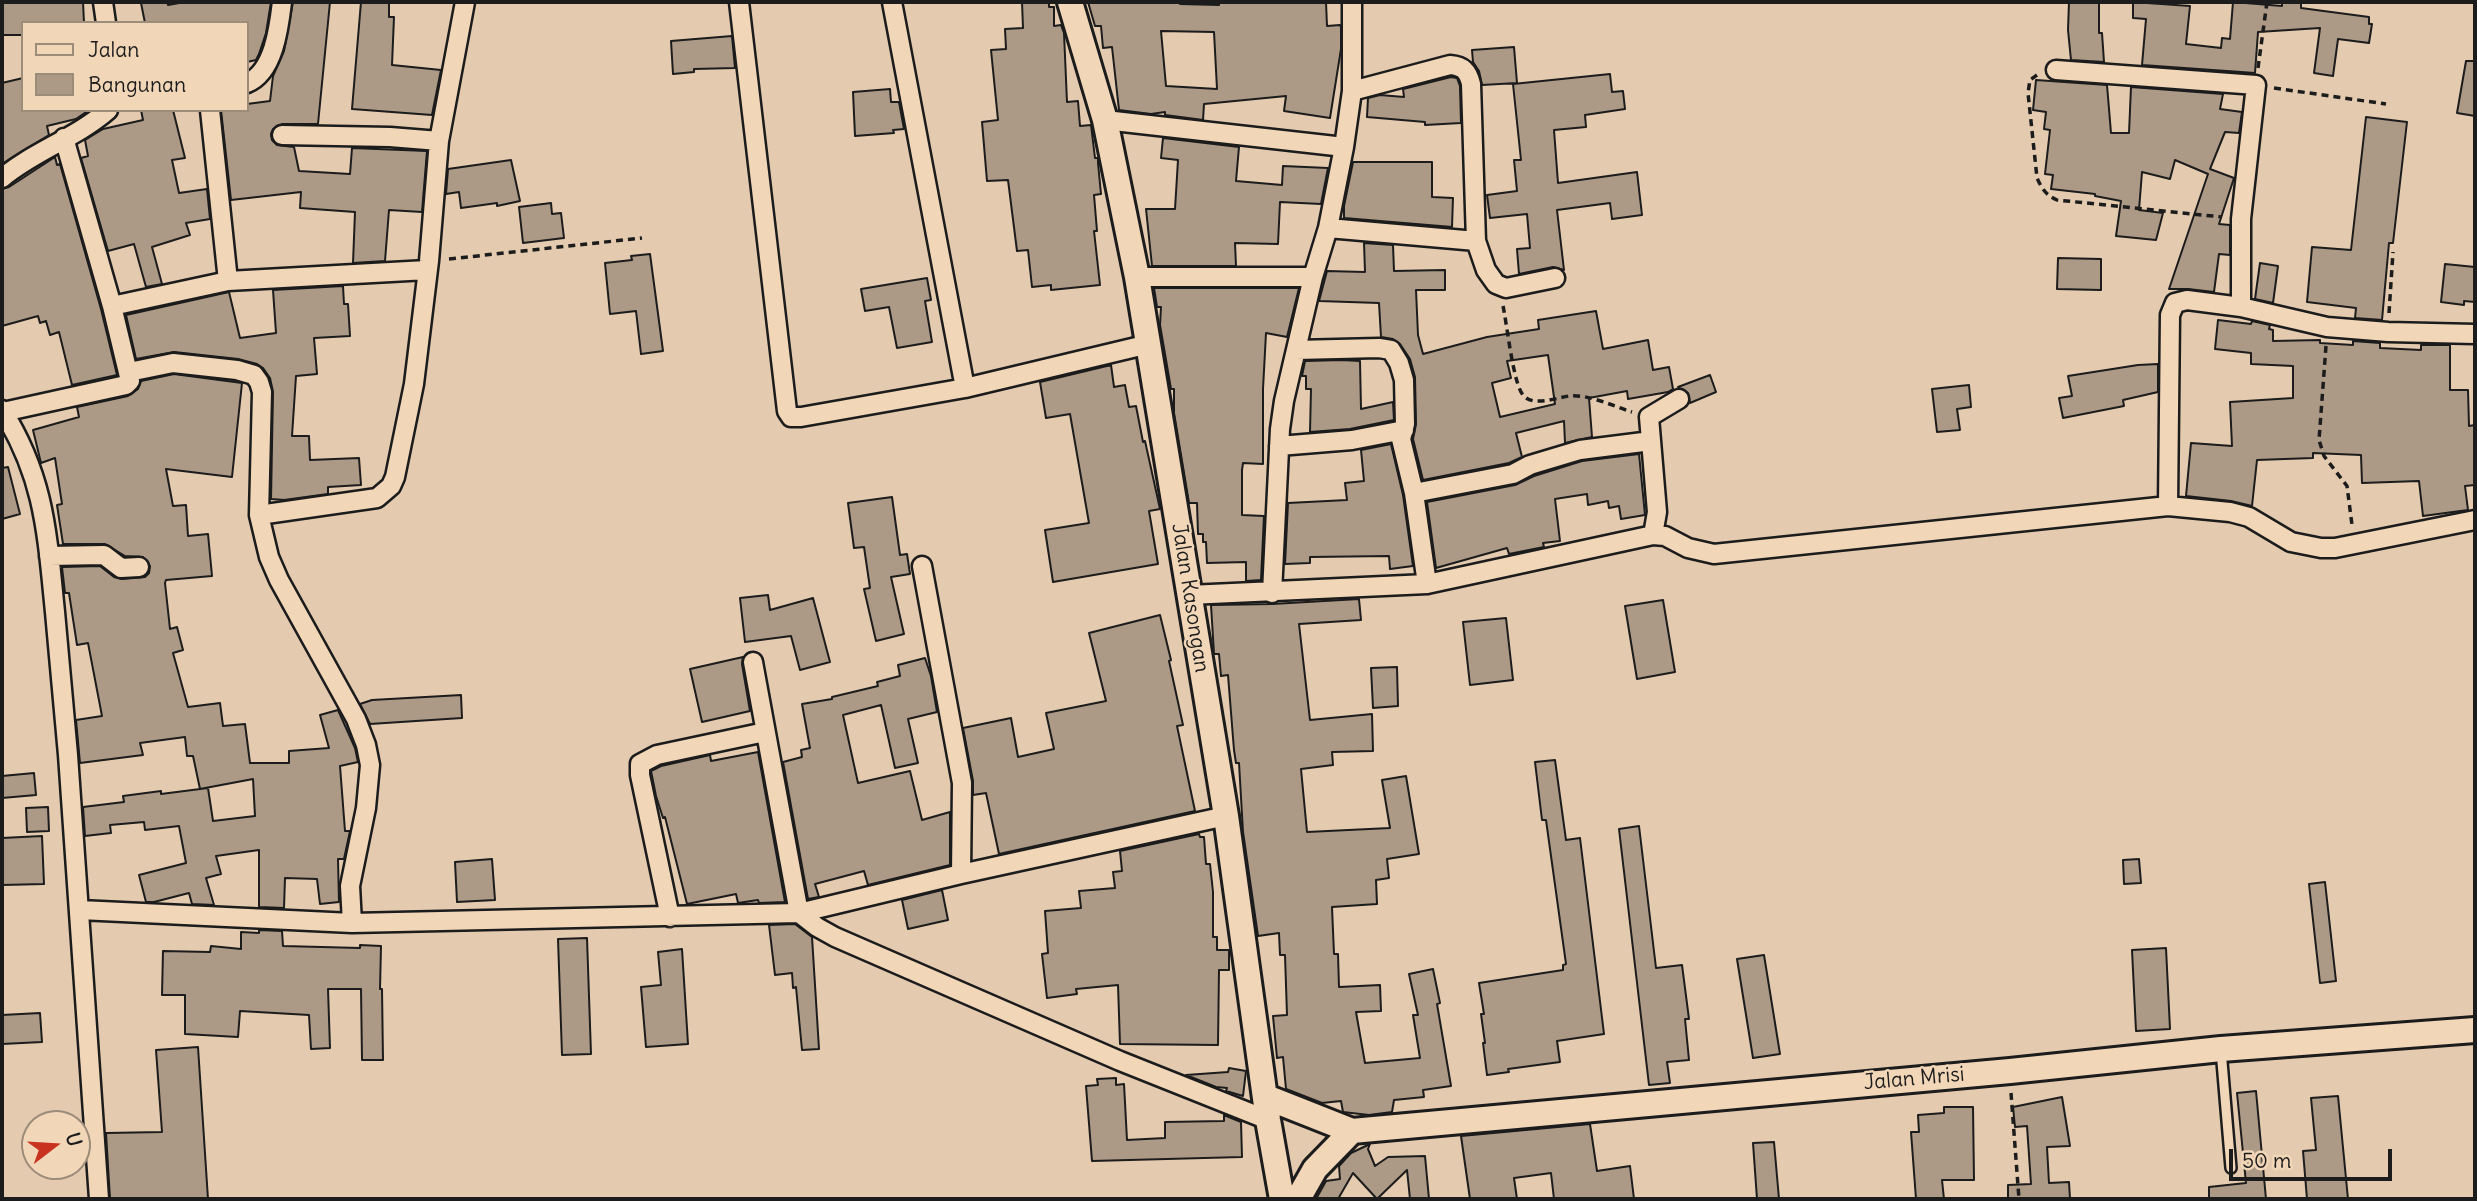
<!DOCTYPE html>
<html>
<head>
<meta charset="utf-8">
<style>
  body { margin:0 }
  #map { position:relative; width:2477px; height:1201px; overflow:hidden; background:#e4cbaf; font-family:Delius,sans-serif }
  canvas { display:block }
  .frame { position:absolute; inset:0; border:4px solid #1c1c1c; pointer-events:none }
  .legend { position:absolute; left:21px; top:21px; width:228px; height:91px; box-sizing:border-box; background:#f1d6b8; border:2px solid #9c8c7a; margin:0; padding:9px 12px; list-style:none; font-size:21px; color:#1c1c1c }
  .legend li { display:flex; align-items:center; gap:14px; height:35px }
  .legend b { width:35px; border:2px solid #9c8c7a }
  .north { position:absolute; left:21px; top:1110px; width:70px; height:70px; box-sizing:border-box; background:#f1d6b8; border:2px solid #9c8c7a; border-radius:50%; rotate:73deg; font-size:19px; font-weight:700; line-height:28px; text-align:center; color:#1c1c1c }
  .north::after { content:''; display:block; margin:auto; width:24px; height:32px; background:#c8321e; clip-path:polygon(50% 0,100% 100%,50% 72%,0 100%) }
  .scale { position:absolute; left:2229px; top:1149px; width:163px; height:32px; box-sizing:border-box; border:4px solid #1c1c1c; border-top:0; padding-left:9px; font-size:21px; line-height:24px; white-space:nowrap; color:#1c1c1c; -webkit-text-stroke:5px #f1d6b8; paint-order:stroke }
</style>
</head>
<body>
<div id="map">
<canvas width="2477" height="1201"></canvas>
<div class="frame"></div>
<ul class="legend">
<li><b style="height:9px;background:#f1d6b8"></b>Jalan</li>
<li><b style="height:19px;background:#ac9a86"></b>Bangunan</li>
</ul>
<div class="north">U</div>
<div class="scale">50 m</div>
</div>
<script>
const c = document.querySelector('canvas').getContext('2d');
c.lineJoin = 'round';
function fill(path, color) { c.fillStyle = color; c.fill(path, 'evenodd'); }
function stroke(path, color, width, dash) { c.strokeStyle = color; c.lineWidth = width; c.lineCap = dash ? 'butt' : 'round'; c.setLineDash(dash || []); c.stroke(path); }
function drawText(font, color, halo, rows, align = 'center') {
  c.font = font + ' Delius,sans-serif'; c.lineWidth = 5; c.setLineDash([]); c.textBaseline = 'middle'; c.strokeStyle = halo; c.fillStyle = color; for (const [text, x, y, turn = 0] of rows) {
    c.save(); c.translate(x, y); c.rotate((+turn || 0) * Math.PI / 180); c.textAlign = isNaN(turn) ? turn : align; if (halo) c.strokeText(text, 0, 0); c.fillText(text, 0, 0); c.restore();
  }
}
const building = new Path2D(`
  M 2,2 L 83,2 L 84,23 L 23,23 L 23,35 L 2,35 Z
  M 150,2 L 167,2 L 168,5 L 185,2 L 271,2 L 266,33 L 259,54 L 256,60 L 247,62 L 247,23 L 145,23 L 141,3 Z
  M 293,2 L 330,2 L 318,124 L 282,124 L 273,129 L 271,134 L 272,140 L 277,145 L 294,147 L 299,171 L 350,174 L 352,148 L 427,151 L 422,212 L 389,210 L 385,261 L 353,263 L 355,212 L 300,208 L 301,192 L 231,200 L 221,110 L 247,110 L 247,104 L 270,101 L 273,76 L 284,51 Z
  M 361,2 L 389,2 L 389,17 L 394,17 L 392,65 L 441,70 L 432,115 L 352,109 Z
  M 1022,2 L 1049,2 L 1049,7 L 1054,7 L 1054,26 L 1061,25 L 1064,33 L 1067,102 L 1078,101 L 1080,126 L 1091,125 L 1095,158 L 1098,158 L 1098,163 L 1101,194 L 1094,195 L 1097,231 L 1094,231 L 1100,285 L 1051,290 L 1051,285 L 1032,287 L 1028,250 L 1017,251 L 1008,180 L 987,181 L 982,122 L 998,120 L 991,50 L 1006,49 L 1005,29 L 1023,28 Z
  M 1088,2 L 1180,2 L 1180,4 L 1219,5 L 1219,3 L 1243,2 L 1326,2 L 1327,26 L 1340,25 L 1341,27 L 1341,49 L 1330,118 L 1284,111 L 1286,96 L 1204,104 L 1203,120 L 1165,115 L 1165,112 L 1151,114 L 1119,110 L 1112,47 L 1103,48 L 1101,26 L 1095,26 ZM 1161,31 L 1214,32 L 1217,89 L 1166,86 Z
  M 2069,2 L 2099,2 L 2099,33 L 2102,33 L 2104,62 L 2071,60 L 2068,30 Z
  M 2133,2 L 2190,6 L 2186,44 L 2221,48 L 2222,38 L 2230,39 L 2233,2 L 2282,6 L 2282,2 L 2301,2 L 2301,8 L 2369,17 L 2369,24 L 2372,24 L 2369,43 L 2338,39 L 2333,76 L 2314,73 L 2320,28 L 2258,32 L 2255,73 L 2142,65 L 2146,19 L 2133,18 Z
  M 732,36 L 735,68 L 694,69 L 694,72 L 673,74 L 671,41 Z
  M 1514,47 L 1517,83 L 1482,85 L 1479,71 L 1473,62 L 1472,50 Z
  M 2466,61 L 2475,61 L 2475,116 L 2457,113 Z
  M 1610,74 L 1612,92 L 1623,91 L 1625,109 L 1585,115 L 1586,127 L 1554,130 L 1558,183 L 1637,172 L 1642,215 L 1612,219 L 1610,203 L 1557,210 L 1564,270 L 1553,267 L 1519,274 L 1517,249 L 1530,248 L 1527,214 L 1490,218 L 1487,195 L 1517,191 L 1514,160 L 1521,160 L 1513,84 Z
  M 1451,77 L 1457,78 L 1460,86 L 1461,123 L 1425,125 L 1425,122 L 1367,117 L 1368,98 L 1380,95 L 1404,97 L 1403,89 Z
  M 23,78 L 23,110 L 89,110 L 76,119 L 47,126 L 49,135 L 2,164 L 2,83 Z
  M 2036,80 L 2107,85 L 2111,133 L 2129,133 L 2131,87 L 2223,94 L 2220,109 L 2242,112 L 2239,133 L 2225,132 L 2210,169 L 2234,178 L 2219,224 L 2230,225 L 2230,255 L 2219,254 L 2214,292 L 2188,289 L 2169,289 L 2208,174 L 2175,160 L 2170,179 L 2142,172 L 2139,210 L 2163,213 L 2156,240 L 2116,236 L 2121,201 L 2095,196 L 2095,194 L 2051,189 L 2053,175 L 2045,174 L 2050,130 L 2044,129 L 2046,112 L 2033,110 Z
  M 890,89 L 891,102 L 899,102 L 904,129 L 893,130 L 894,133 L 855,136 L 853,92 Z
  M 141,110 L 173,110 L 185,158 L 172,160 L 179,193 L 207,189 L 210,219 L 186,223 L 190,235 L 152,247 L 162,284 L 146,287 L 134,244 L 108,251 L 81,158 L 88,156 L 85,140 L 103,129 L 143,120 Z
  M 2366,117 L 2407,122 L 2393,243 L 2389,243 L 2382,320 L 2355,318 L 2356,308 L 2307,302 L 2312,247 L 2351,250 Z
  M 1163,138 L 1239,147 L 1236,181 L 1282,185 L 1283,166 L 1328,168 L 1321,204 L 1280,202 L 1278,244 L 1235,243 L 1236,266 L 1152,266 L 1146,209 L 1175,209 L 1178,160 L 1161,158 Z
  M 55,157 L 57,165 L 60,164 L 101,309 L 117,375 L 72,385 L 59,332 L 50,335 L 46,321 L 40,323 L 38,316 L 2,326 L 2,189 L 9,187 Z
  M 511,160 L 520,201 L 497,206 L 497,203 L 461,208 L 459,192 L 446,194 L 448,169 Z
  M 1353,162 L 1432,162 L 1432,197 L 1453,198 L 1452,227 L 1344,218 L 1344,206 Z
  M 551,203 L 552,214 L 561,213 L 564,238 L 523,243 L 519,207 Z
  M 1364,243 L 1393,245 L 1394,271 L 1445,270 L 1445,290 L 1416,290 L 1418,335 L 1423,354 L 1487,337 L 1539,329 L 1538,320 L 1596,311 L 1603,349 L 1648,340 L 1653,370 L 1669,367 L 1673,389 L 1668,392 L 1628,399 L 1627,391 L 1589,398 L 1592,437 L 1565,443 L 1564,421 L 1516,433 L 1522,457 L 1509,463 L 1423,480 L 1413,439 L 1416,424 L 1415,377 L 1410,359 L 1400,344 L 1393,339 L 1381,337 L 1379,303 L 1319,301 L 1327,271 L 1365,272 ZM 1548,355 L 1555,404 L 1500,417 L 1492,383 L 1511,378 L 1507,361 Z
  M 650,254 L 663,351 L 641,354 L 636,311 L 610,314 L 605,263 L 632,260 L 631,256 Z
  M 2058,258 L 2101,259 L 2101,290 L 2057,289 Z
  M 2260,263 L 2278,266 L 2273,303 L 2255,299 Z
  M 2445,264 L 2475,267 L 2475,302 L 2464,301 L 2464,305 L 2441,302 Z
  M 927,278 L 931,300 L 925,301 L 932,342 L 897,348 L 889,307 L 865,311 L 861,289 Z
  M 343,286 L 344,304 L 348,304 L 350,336 L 314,338 L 317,374 L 296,376 L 292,436 L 309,436 L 310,460 L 359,458 L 361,485 L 328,487 L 328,494 L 284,500 L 271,499 L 273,392 L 270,378 L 263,368 L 257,364 L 238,359 L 174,352 L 136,359 L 126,315 L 229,292 L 240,338 L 276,333 L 273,290 Z
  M 1154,288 L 1299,288 L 1287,337 L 1266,333 L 1263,389 L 1263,464 L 1243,463 L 1242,470 L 1242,515 L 1264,516 L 1261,580 L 1246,581 L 1246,562 L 1207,563 L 1206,542 L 1203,542 L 1203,534 L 1198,534 L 1197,503 L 1189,503 L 1174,413 L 1174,389 L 1171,389 L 1160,325 L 1161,307 L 1157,307 Z
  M 2218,320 L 2251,324 L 2252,321 L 2270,325 L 2269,329 L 2273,330 L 2273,341 L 2320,340 L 2320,343 L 2353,345 L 2353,341 L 2380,343 L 2380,348 L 2421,350 L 2421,345 L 2450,345 L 2450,390 L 2468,390 L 2469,426 L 2475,425 L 2475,485 L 2465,486 L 2468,510 L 2423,516 L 2419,481 L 2362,483 L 2361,455 L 2313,453 L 2313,458 L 2257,460 L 2252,506 L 2231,501 L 2186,496 L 2191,443 L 2232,446 L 2230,402 L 2293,398 L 2293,366 L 2251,364 L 2251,353 L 2215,349 Z
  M 1342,360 L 1360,361 L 1361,409 L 1393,402 L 1394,420 L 1350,429 L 1310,432 L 1311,389 L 1306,389 L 1306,376 L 1302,376 L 1305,361 Z
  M 2158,364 L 2158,392 L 2123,400 L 2124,406 L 2063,418 L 2059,398 L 2072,396 L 2068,376 L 2138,365 Z
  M 1111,365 L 1114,387 L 1125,385 L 1129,407 L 1136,406 L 1143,442 L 1145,441 L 1160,509 L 1149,511 L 1158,564 L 1053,582 L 1045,530 L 1089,523 L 1070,414 L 1046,418 L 1040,382 Z
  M 174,374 L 242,383 L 232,477 L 166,469 L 173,506 L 186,505 L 188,536 L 208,534 L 212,576 L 166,580 L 165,583 L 170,629 L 177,627 L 183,650 L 173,653 L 188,707 L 220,703 L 223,726 L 245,724 L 250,763 L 289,763 L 289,751 L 329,748 L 320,715 L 338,710 L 355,748 L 358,762 L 340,766 L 345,831 L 350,831 L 344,859 L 338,859 L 339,902 L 320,904 L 317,879 L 285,878 L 284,908 L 259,907 L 259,850 L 216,856 L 221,874 L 206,878 L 214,905 L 192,904 L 189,893 L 154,902 L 146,902 L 139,875 L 186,863 L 179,826 L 145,830 L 144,822 L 110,825 L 111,833 L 85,836 L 83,807 L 124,802 L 123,796 L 161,791 L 161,794 L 208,788 L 213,821 L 255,816 L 253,779 L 200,789 L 193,756 L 187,756 L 185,737 L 140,743 L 143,755 L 80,763 L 76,720 L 102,716 L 88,643 L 77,645 L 69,593 L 65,593 L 62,567 L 100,566 L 114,577 L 122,579 L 145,577 L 149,573 L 150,566 L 143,557 L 125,556 L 105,544 L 63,544 L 57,505 L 62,504 L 55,458 L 41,463 L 33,430 L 79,417 L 77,407 L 128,396 L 138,389 L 141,381 Z
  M 1710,375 L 1716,392 L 1690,403 L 1688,393 L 1678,387 Z
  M 1969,385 L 1971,407 L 1957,409 L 1960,430 L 1937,432 L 1932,389 Z
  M 1391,444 L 1403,495 L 1413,566 L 1390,569 L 1389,556 L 1310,557 L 1310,563 L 1285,564 L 1288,503 L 1347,500 L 1345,483 L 1364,481 L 1361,450 Z
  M 1639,454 L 1645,515 L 1621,519 L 1619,506 L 1609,508 L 1608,501 L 1588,505 L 1587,494 L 1555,499 L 1560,541 L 1543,543 L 1544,547 L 1509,554 L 1507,548 L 1436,568 L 1427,502 L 1515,485 L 1534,476 L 1582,461 Z
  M 8,467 L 20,514 L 2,519 L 2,468 Z
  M 892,497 L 900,555 L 907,554 L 910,574 L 891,577 L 904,634 L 876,641 L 864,589 L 870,588 L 864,547 L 854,548 L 848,503 Z
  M 768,595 L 770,610 L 813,598 L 830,662 L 800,670 L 791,636 L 745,642 L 740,598 Z
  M 1359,599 L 1361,620 L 1299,624 L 1310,720 L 1372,714 L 1373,751 L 1332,752 L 1333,765 L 1301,769 L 1307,832 L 1390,828 L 1382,780 L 1406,776 L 1419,854 L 1387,859 L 1389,878 L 1376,880 L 1377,904 L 1332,907 L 1334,954 L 1338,954 L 1339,987 L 1380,985 L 1381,1011 L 1356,1012 L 1365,1063 L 1420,1058 L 1413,1015 L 1418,1015 L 1409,974 L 1433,969 L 1440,1003 L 1437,1004 L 1451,1086 L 1423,1090 L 1424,1097 L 1394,1100 L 1392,1112 L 1369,1115 L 1343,1112 L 1341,1101 L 1322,1103 L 1286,1089 L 1283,1057 L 1277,1058 L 1273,1016 L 1287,1015 L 1285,955 L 1280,955 L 1279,933 L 1258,936 L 1243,832 L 1239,763 L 1236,763 L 1234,750 L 1228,675 L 1221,676 L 1219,654 L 1214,654 L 1211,605 L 1272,604 Z
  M 1663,600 L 1675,672 L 1637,679 L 1625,606 Z
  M 1160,615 L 1171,660 L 1169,661 L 1183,725 L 1177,726 L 1195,811 L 999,854 L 986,793 L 973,795 L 973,781 L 963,728 L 1011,718 L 1018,757 L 1054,749 L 1046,713 L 1106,701 L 1089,633 Z
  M 1506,618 L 1513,680 L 1470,685 L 1463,622 Z
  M 743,657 L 742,664 L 750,711 L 702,722 L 690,669 Z
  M 925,658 L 931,676 L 937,712 L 908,719 L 918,763 L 895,768 L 881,705 L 843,715 L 858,783 L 910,771 L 922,820 L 950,812 L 950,865 L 868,885 L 864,871 L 815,884 L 819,897 L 808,899 L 783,762 L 802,757 L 801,750 L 810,748 L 802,704 L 832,699 L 832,697 L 878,686 L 877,682 L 900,676 L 898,665 Z
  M 1397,667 L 1398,706 L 1373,708 L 1371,668 Z
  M 461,695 L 462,718 L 370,724 L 360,704 L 372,700 Z
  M 758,752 L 785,902 L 759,903 L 758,900 L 738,903 L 736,894 L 687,904 L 665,817 L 663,818 L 656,796 L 651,771 L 661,766 L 710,755 L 711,761 Z
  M 1555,760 L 1566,840 L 1580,838 L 1604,1034 L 1557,1041 L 1560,1062 L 1508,1069 L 1509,1072 L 1487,1075 L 1483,1043 L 1485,1043 L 1481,1014 L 1484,1014 L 1479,983 L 1563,970 L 1563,965 L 1566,964 L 1546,820 L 1542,820 L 1535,762 Z
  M 34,773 L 36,795 L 2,798 L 2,776 Z
  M 48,807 L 49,831 L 27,832 L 26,808 Z
  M 1639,826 L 1656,968 L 1682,965 L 1689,1019 L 1685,1019 L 1689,1060 L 1667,1062 L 1670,1083 L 1649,1085 L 1619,829 Z
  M 1199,834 L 1200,837 L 1204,837 L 1206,864 L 1210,864 L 1213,892 L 1213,937 L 1217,937 L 1217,950 L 1229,950 L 1229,970 L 1219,970 L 1218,1045 L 1120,1044 L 1118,985 L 1076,989 L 1077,994 L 1047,998 L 1042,954 L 1048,953 L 1045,911 L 1081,908 L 1079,891 L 1115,888 L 1113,872 L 1122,871 L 1120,851 Z
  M 42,836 L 44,884 L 2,885 L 2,838 Z
  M 492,859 L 495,900 L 457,902 L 455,862 Z
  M 2139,859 L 2141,883 L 2124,884 L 2123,860 Z
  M 2325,882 L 2336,981 L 2320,983 L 2309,884 Z
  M 942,890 L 948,920 L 908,929 L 902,900 Z
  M 795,924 L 812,937 L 819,1049 L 802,1050 L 796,987 L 793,988 L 792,973 L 775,975 L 769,925 Z
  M 259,930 L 282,931 L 283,946 L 360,948 L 360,945 L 381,946 L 380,989 L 382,989 L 383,1060 L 362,1060 L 361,989 L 328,989 L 330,1048 L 311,1049 L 309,1015 L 240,1011 L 238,1037 L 185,1034 L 185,995 L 162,995 L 163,951 L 210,952 L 211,946 L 241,949 L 241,932 L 259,933 Z
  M 587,938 L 591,1054 L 562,1055 L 558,939 Z
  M 2166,948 L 2170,1029 L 2136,1031 L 2132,950 Z
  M 682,949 L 688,1044 L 646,1047 L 641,987 L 661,985 L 658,952 Z
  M 1764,955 L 1780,1054 L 1753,1058 L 1737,959 Z
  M 40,1013 L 42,1042 L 2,1044 L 2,1015 Z
  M 198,1047 L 208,1199 L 110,1199 L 106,1133 L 162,1132 L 156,1050 Z
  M 1229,1068 L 1246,1071 L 1243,1096 L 1226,1091 L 1227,1088 L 1216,1087 L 1186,1075 L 1228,1072 Z
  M 1116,1078 L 1116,1085 L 1124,1084 L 1127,1140 L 1165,1138 L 1165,1122 L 1224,1121 L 1224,1115 L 1241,1122 L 1242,1157 L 1092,1161 L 1086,1086 L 1098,1085 L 1097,1079 Z
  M 2256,1091 L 2266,1199 L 2209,1199 L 2209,1187 L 2246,1183 L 2237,1093 Z
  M 2338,1096 L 2348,1199 L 2307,1199 L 2303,1151 L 2316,1150 L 2311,1098 Z
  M 2062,1097 L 2070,1146 L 2047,1147 L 2049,1183 L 2069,1182 L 2070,1199 L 2008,1199 L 2008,1185 L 2031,1184 L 2027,1126 L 2015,1127 L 2013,1107 Z
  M 1944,1107 L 1973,1107 L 1974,1180 L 1942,1180 L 1944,1199 L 1916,1199 L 1911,1132 L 1919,1132 L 1918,1115 L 1944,1113 Z
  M 1590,1124 L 1597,1171 L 1630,1166 L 1634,1199 L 1554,1199 L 1551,1173 L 1514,1178 L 1517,1199 L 1470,1199 L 1461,1136 Z
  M 1774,1142 L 1779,1199 L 1757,1199 L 1753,1143 Z
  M 1370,1144 L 1368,1149 L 1375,1166 L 1388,1157 L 1425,1156 L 1429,1199 L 1410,1199 L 1407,1170 L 1377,1199 L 1353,1173 L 1338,1199 L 1316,1199 L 1326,1181 L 1340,1179 L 1339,1166 L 1351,1153 Z`);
const path = new Path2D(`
  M 2258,68 L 2267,2
  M 2037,75 L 2030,80 L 2028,93 L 2037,178 C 2042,189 2046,195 2057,200 L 2222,217
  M 2274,88 L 2386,104
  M 449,259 L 642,238
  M 1503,306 C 1507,324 1513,383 1523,395 C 1532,407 1556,398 1569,396 C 1589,394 1613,406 1632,412
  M 2389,313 L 2393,252
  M 2326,346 L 2319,440 L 2324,456 L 2347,486 L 2352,525
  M 2011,1093 L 2019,1199`);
const lane = new Path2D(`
  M 2221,1050 L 2231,1168`);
const street = new Path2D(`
  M 103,2 L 106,23
  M 739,2 L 787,411 L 791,417 L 801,417 L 965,388 L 1149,344
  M 892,2 L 965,388
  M 2056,70 L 2256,85 L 2241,219 L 2241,307
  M 247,83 C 274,72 279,27 282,2
  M 1352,91 L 1450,65 C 1463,66 1468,71 1471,84 L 1476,241 L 1486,270 L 1496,284 L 1506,288 L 1555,278
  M 210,110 L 228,281
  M 1105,120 L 1344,147
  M 282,135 L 390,137 L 439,141
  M 2,178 C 34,151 76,138 108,110
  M 1328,228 L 1476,241
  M 1137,277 L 1313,277
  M 112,306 L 228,281 L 427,270
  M 1296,350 L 1379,348 L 1391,350 L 1399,363 L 1404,380 L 1405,424 L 1401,439 L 1414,493
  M 129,372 L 173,363 L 237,370 L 254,375 L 259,382 L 262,392 L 259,515 L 269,557 L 279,580 L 356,719 L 366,745 L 370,765 L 366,808 L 350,886 L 352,923
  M 2,410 C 45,478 47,534 55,612 C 59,660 64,707 68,755 C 79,903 88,1051 99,1199
  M 3,412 L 126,385 L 130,381 L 112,306 L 64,138
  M 1279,446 L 1352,440 L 1404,430
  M 2168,506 L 2170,315 L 2175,303 L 2187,300 L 2241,307 L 2327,327 L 2388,332 L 2475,334
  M 259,515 L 377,498 L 391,486 L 395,477 L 414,384 L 429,261 L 439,141 L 465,2
  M 1653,535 L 1657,512 L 1649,417 L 1679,399
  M 49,556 L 104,555 L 121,568 L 139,567
  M 922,566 L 962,783 L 961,874
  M 1427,584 L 1414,493 L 1513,474 L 1530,465 L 1580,450 L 1651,441
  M 1272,593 L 1280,429 L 1284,401 L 1313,277 L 1328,228 L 1344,147 L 1352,91 L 1352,2
  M 1189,595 L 1427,584 L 1653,535 L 1665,536 L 1688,548 L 1714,554 L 2168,506 L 2230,512 L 2249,517 L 2291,542 L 2321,548 L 2335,548 L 2475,520
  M 753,662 L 799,913 L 817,927 L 835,937 L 1120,1061 L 1268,1120
  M 80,910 L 352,923 L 799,913 L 961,874 L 1226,816
  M 670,917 L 640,775 L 640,764 L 657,755 L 765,732`);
const secondary = new Path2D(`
  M 1070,2 L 1105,120 L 1137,277 L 1226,816 L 1268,1120 L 1282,1199
  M 1266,1097 L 1352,1131 L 2010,1071 L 2221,1049 L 2475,1030
  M 1298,1199 L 1315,1169 L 1352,1131`);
const streetNames = [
  ["Jalan Kasongan",1190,598,81],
  ["Jalan Mrisi",1914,1079,-5]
];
fill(building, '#ac9a86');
stroke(building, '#1c1c1c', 2);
stroke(lane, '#1c1c1c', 14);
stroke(street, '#1c1c1c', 23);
stroke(secondary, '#1c1c1c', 30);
stroke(path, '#1c1c1c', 3.5, [7, 5]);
stroke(lane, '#f1d6b8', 9);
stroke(street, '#f1d6b8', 18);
stroke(secondary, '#f1d6b8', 24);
drawText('21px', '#1c1c1c', '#f1d6b8', streetNames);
</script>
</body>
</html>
